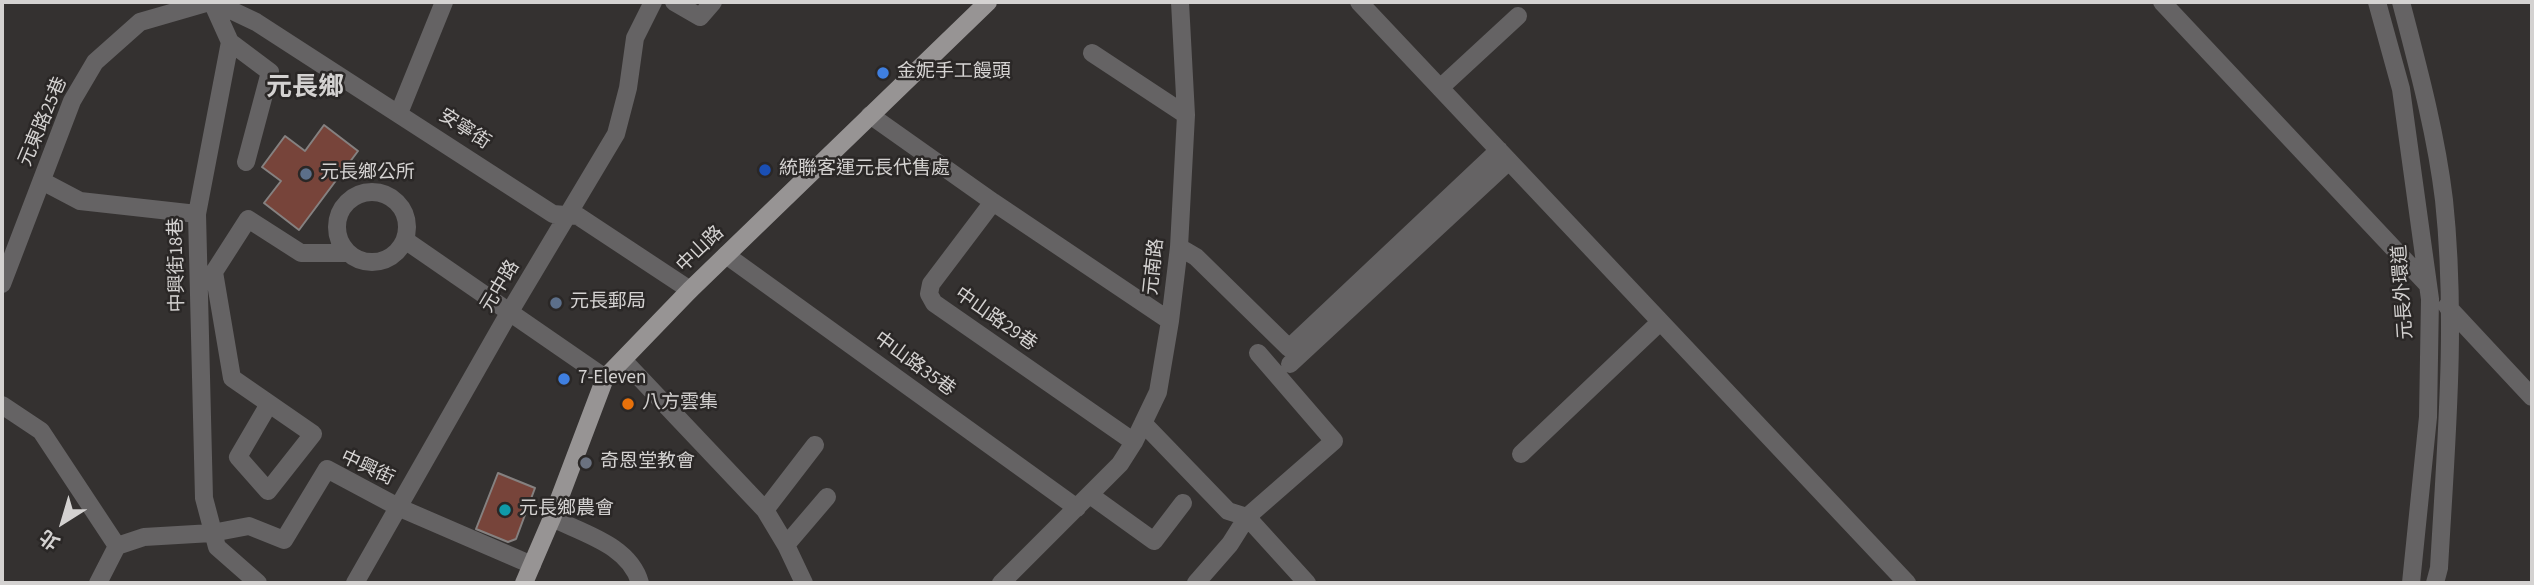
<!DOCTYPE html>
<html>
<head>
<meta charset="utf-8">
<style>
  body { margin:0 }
  #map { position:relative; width:2534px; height:585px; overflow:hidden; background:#343130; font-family:"Source Sans 3","Noto Sans TC",sans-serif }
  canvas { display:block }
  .frame { position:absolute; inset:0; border:4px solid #d4d2d1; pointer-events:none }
  .north { position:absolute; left:28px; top:487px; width:70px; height:70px; -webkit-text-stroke:5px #2a2726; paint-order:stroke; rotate:217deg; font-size:19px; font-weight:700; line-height:28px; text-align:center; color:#d4d2d1 }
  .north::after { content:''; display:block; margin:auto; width:24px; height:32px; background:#d4d2d1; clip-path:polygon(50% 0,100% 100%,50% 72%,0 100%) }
</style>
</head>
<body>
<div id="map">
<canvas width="2534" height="585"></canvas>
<div class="frame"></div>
<div class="north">北</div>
</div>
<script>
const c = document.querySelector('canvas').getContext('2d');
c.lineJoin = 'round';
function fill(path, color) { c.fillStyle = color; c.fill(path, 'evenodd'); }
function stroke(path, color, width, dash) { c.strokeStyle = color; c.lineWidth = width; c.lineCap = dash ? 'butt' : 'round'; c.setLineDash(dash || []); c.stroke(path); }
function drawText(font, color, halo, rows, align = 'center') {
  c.font = font + ' "Source Sans 3","Noto Sans TC",sans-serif'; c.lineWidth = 5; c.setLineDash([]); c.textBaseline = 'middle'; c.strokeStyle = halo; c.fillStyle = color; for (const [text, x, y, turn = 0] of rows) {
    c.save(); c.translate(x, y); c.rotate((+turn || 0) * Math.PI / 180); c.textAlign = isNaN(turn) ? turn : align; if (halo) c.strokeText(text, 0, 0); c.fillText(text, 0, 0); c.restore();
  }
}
const building = new Path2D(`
  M 324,125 L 358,151 L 299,230 L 264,203 L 281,181 L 262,167 L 285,136 L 305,151 Z
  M 498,473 L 535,488 L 516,539 L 508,542 L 476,529 Z`);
const minor = new Path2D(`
  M 212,2 L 230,42 L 197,214 L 204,498 L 217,547 L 258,583
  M 214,2 L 256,22 L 553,214 L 578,216 L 690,290
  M 674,2 L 700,17 L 713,2
  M 1359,2 L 1907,583
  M 2162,2 L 2428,285
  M 2377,2 L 2401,89 L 2430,299 L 2428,417 L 2411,583
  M 2401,2 C 2418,67 2436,133 2444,200 C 2457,322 2446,445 2439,568 L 2435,583
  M 230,42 L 270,72 L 246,162
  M 1092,53 L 1186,115
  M 1440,88 L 1518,16
  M 399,113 L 444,2
  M 870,115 L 993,202 L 1170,321
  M 42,181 L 80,201 L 197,214
  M337 227a35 35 0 1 1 70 0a35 35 0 1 1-70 0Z
  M 993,202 L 931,284 L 929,294 L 934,303 L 1134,442
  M 405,240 L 605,378
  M 1179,247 L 1196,257 L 1289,348 L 1499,150
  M 726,255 L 1077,508
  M 2,284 L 72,101 L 95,62 L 140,22 L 209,2
  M 2447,306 L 2532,397
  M 623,360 L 765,510 L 786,545 L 804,583
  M 1290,364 L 1509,161
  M 269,404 L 238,457 L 268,491 L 313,434 L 232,378 L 214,272 L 248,219 L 301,253 L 347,253
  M 2,405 L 41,431 L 117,546
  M 1143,423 L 1228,511 L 1247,517 L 1334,441 L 1258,353
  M 1521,454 L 1660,322
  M 1090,495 L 1154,541 L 1183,503
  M 765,510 L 815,445
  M 552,518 C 585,534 630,546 640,583
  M 786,545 L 827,497
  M 98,583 L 117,546 L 144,537 L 212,533 L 249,526 L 284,540 L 327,469 L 400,508 L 532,565
  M 355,583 L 509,313 L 616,134 L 628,88 L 635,38 L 653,2
  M 1001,583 L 1120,464 L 1134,442 L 1158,392 L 1170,321 L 1179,247 L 1186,115 L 1180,2
  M 1196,583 L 1230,544 L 1247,517 L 1307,583`);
const major = new Path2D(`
  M 524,583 L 552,518 L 605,378 L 690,290 L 988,2`);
const markers = [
  [883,73,7,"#3f7fe0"],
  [765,170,7,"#1a4fb4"],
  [306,174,7,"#5c6f8a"],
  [556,303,7,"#5c6f8a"],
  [564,379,7,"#3f7fe0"],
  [628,404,7,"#e8710a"],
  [586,463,7,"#6b7280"],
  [505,510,7,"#0f9aa8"]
];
const poiNames = [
  ["金妮手工饅頭",897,73],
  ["統聯客運元長代售處",779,170],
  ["元長鄉公所",320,174],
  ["元長郵局",570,303],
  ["7-Eleven",578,379],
  ["八方雲集",642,404],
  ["奇恩堂教會",600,463],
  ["元長鄉農會",519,510]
];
const streetNames = [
  ["元東路25巷",44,122,-67],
  ["安寧街",464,130,33],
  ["中山路",701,250,-44],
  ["中興街18巷",178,265,-91],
  ["元南路",1155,267,-84],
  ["元中路",501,287,-59],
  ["元長外環道",2404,292,-94],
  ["中山路29巷",995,320,35],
  ["中山路35巷",914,365,36],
  ["中興街",367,469,25]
];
const districtNames = [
  ["元長鄉",305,89]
];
fill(building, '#77443a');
stroke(building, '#858180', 2);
stroke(minor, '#656364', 18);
stroke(major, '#979494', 18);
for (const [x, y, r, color] of markers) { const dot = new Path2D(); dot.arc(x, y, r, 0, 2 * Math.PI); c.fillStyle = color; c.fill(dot); stroke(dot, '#2a2726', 2.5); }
drawText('19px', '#d4d2d1', '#2a2726', poiNames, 'left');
drawText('19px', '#d4d2d1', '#2a2726', streetNames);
drawText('bold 26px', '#d4d2d1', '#2a2726', districtNames);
</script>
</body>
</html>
